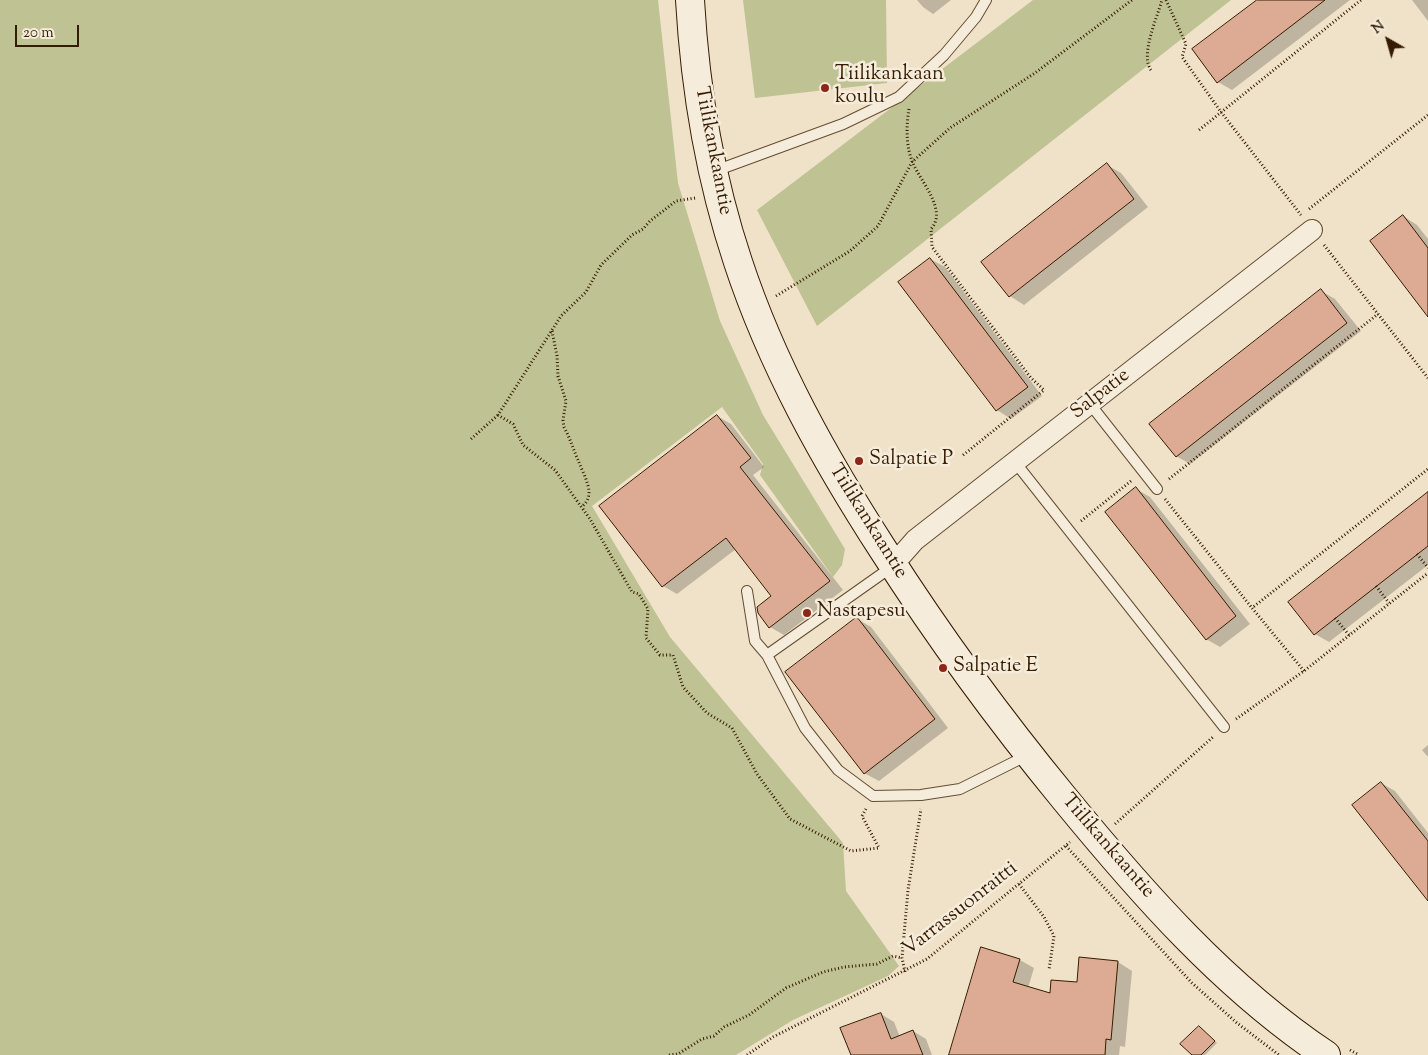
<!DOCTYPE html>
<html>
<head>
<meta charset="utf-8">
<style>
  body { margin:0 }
  #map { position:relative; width:1428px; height:1055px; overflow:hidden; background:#efe2c8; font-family:"Sorts Mill Goudy",serif }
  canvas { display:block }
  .north { position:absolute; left:1363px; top:15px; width:50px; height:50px; -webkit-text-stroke:4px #f5ecdb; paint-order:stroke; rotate:322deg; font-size:14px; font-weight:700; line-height:20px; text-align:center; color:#351b00 }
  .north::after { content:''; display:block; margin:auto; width:18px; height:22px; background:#351b00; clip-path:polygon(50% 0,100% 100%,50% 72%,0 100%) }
  .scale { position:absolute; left:15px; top:25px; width:64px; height:22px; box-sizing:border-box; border:2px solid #351b00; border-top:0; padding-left:6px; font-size:15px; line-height:18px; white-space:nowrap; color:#351b00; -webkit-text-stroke:4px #f5ecdb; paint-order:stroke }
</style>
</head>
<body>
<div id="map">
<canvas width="1428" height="1055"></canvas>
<div class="north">N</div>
<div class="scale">20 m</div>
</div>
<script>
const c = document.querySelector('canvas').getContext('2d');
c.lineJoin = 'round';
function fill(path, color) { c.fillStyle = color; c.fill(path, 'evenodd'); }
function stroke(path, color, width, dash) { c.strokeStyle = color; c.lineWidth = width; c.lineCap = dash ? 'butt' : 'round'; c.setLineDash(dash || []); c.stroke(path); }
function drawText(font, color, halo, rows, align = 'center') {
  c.font = font + ' "Sorts Mill Goudy",serif'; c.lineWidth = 5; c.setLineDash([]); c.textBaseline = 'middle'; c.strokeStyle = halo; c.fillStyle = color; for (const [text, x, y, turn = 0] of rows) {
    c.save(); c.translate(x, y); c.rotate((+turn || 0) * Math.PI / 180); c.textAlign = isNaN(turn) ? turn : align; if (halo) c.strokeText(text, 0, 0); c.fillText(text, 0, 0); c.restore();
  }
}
const green = new Path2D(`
  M 0,0 L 658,0 L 678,183 L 720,321 L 763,415 L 845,549 L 842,565 L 833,577 L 760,475 L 763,464 L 722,407 L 592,506 L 670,637 L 843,843 L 846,891 L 899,966 L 888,976 L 793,1020 L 736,1055 L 0,1055 Z
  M 743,0 L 886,0 L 887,83 L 755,98 Z
  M 1033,0 L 1231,0 L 817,326 L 757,210 Z`);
const shadow = new Path2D(`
  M 917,0 L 951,0 L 933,14 L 923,7 Z
  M 1259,0 L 1350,0 L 1232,90 L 1218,82 Z
  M 1412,0 L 1428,0 L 1428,21 Z
  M 1107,165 L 1121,173 L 1148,207 L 1024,305 L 1010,296 L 983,262 Z
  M 1403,216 L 1417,225 L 1428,239 L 1428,315 Z
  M 930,259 L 945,267 L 1042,396 L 1011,419 L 997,410 L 900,282 Z
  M 1321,291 L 1335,299 L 1361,331 L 1190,464 L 1176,456 Z
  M 717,416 L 731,424 L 764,467 L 753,475 L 843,590 L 784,635 L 770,627 L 772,596 L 736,549 L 677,594 L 663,586 Z
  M 1136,489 L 1150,497 L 1250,624 L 1220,647 L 1206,639 Z
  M 1428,494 L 1428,565 L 1329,642 L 1315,634 L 1289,602 Z
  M 857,619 L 871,627 L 948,728 L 879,781 L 864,773 Z
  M 1428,745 L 1428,757 L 1422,750 Z
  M 1381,783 L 1395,791 L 1428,833 L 1428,899 Z
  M 1080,959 L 1118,962 L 1132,971 L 1125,1047 L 1120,1046 L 1119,1055 L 950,1055 L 1020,960 L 1034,968 L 1028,988 L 1051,995 L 1078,983 Z
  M 881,1014 L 894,1022 L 900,1037 L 913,1031 L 926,1039 L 932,1055 L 852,1055 Z
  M 1202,1029 L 1217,1043 L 1205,1055 L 1194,1055 Z`);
const building = new Path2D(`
  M 1257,0 L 1325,0 L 1217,83 L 1192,49 Z
  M 1107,163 L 1134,199 L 1009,297 L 981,262 Z
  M 1403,215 L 1428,248 L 1428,317 L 1370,241 Z
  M 930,258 L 1028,387 L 996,411 L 898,282 Z
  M 1321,289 L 1347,323 L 1176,457 L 1149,424 Z
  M 717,415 L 751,458 L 740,467 L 830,581 L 769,628 L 758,613 L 757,607 L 771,596 L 726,538 L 662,587 L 599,506 Z
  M 1136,487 L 1236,616 L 1206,640 L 1105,512 Z
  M 1428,492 L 1428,546 L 1314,635 L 1288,602 Z
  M 857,617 L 935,719 L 864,774 L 785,672 Z
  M 1381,782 L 1428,841 L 1428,901 L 1352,805 Z
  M 981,947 L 1020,959 L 1013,982 L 1050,993 L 1051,980 L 1077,982 L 1079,957 L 1118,961 L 1111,1040 L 1106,1039 L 1105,1055 L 949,1055 Z
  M 881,1013 L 891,1039 L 913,1030 L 923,1055 L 851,1055 L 840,1028 Z
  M 1199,1026 L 1215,1041 L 1201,1055 L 1192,1055 L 1180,1044 Z`);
const path = new Path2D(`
  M 1166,0 L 1186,44 L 1182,57 L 1221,112 L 1301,215
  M 1151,70 C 1140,55 1157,18 1162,0
  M 909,109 C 906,126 906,148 913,163 C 920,181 948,210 931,229 L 932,247 L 1031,378 L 1044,390 L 962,456
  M 1199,130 L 1361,0
  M 695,198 L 676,201 L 650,221 L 643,229 L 632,235 L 601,265 L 586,292 L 561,316 L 498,415 L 513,424 L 523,445 L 555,470 L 590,519 L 632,592 L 639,594 L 648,609 L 646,638 L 660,655 L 673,655 L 683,687 L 707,713 L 732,728 L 757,774 L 790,819 L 851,851 L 879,848 L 862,816 L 866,809
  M 1309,209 L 1428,115
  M 1324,245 L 1428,378
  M 776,296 L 850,251 L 878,226 L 912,162 L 950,128 L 1035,73 L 1132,0
  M 552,331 L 557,356 L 558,376 L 566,401 L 563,420 L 564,427 C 570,438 573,449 578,460 C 583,474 598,496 581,507
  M 471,439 L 498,415
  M 1169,479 L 1378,314
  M 1165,499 L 1252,608
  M 1081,521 L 1131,481
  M 1417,554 L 1428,568
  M 1376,586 L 1389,603
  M 1335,618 L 1349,635
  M 1304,671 L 1252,608 L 1428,469
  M 1236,719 L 1304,671 L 1428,573
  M 1115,824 L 1213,737
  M 1066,846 L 1192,983 L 1237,1023 L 1279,1055
  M 1019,884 L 1044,917 L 1054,936 L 1049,970
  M 905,972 L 902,958 L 908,890 L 921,809
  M 1350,1050 L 1359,1055
  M 669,1055 L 678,1054 L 702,1039 L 714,1036 L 724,1027 L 749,1015 L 786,988 L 823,972 L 844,967 L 877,964 L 893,956 L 902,958
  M 747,1055 L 773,1037 L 927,959 L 1070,842`);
const lane = new Path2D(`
  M 715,171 L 843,124 L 899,97 L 944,55 L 976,17 L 986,0
  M 1090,404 L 1157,489
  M 1015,462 L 1224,727
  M 893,566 L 767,655 L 805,728 L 838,770 L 873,796 L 921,795 L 960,789 L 1028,755
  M 747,591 L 755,641 L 767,655`);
const street = new Path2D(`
  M 893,565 L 915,540 L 1312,230`);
const secondary = new Path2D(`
  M 690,0 C 695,88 710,178 738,262 C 772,365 825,460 884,551 C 939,637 999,719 1064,798 C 1141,892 1224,987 1326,1055`);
const markers = [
  [825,88,5,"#8f2418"],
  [859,461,5,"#8f2418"],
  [807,613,5,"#8f2418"],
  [943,668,5,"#8f2418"]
];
const poiNames = [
  ["Tiilikankaan",835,76],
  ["koulu",835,99],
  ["Salpatie P",869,461],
  ["Nastapesu",817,613],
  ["Salpatie E",953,668]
];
const streetNames = [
  ["Tiilikankaantie",712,151,79],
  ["Salpatie",1101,395,-38],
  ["Tiilikankaantie",867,522,58],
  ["Tiilikankaantie",1107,847,49],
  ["Varrassuonraitti",961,910,-38]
];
fill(green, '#bfc292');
fill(shadow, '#0003');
fill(building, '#ddab94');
stroke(building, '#351b00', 1);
stroke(lane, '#644d32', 12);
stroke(street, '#644d32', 22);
stroke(secondary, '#351b00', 30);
stroke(path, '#351b00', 3, [1, 2.5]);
stroke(lane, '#f5ecdb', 10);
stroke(street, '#f5ecdb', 20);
stroke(secondary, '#f5ecdb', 28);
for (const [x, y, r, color] of markers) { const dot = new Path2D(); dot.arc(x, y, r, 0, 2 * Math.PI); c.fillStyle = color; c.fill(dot); stroke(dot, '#f5ecdb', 2); }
drawText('20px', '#351b00', '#f5ecdb', poiNames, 'left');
drawText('20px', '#351b00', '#f5ecdb', streetNames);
</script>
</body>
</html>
